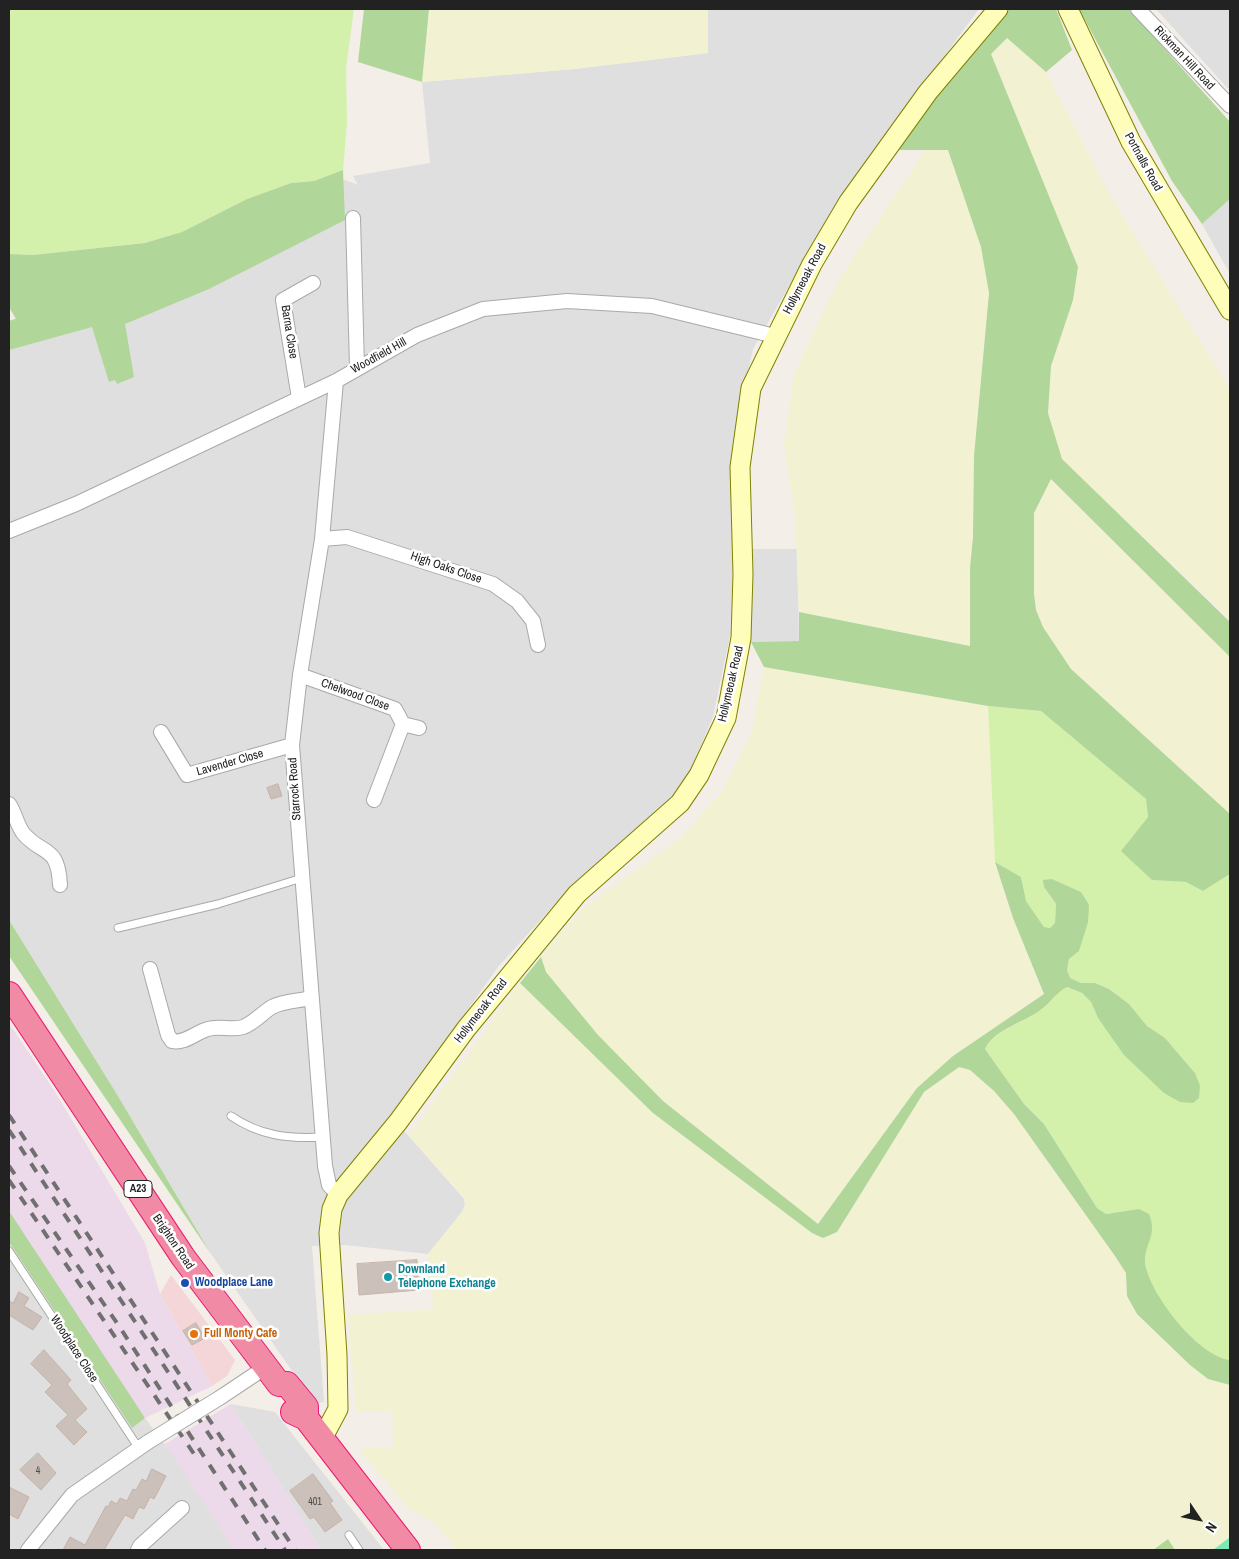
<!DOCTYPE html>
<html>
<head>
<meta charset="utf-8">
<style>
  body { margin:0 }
  #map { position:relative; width:1239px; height:1559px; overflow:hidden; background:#f3eee8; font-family:"Archivo Narrow",sans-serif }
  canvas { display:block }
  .frame { position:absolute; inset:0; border:10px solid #222; pointer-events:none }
  .north { position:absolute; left:1174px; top:1494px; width:50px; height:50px; -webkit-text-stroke:4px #fff; paint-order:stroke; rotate:124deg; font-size:14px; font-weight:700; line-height:20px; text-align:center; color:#222 }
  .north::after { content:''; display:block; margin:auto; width:18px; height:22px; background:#222; clip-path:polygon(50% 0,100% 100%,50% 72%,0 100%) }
</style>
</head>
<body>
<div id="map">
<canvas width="1239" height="1559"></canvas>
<div class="frame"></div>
<div class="north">N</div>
</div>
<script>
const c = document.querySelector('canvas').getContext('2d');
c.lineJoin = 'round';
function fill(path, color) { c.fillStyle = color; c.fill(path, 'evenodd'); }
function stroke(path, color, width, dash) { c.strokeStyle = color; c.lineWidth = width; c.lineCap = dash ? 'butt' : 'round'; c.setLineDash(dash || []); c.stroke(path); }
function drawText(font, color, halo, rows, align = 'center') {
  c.font = font + ' "Archivo Narrow",sans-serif'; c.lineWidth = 5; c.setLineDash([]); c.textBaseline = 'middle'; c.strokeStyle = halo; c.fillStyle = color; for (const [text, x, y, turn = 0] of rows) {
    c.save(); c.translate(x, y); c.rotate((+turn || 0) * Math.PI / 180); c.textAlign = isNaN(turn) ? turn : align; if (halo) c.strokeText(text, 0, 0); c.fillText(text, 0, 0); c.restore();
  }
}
const residential = new Path2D(`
  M 708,9 L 979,9 L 838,200 L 753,349 L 732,447 L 734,547 L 730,636 L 713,717 L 691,769 L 667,805 L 564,894 L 498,967 L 392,1117 L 464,1199 L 465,1205 L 462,1212 L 428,1254 L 345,1245 L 312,1246 L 324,1402 L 315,1404 L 211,1254 L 118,1096 L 9,920 L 9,321 L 322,189 L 345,180 L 358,185 L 353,176 L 430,163 L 422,82 L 574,69 L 708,53 Z
  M 1156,9 L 1230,9 L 1230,91 Z
  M 1230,199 L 1230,274 L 1202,224 Z
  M 751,549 L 797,549 L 799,641 L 751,642 Z
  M 9,1242 L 132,1427 L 145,1418 L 183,1468 L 234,1550 L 9,1550 Z
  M 231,1404 L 275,1412 L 384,1550 L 321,1550 Z`);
const commercial = new Path2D(`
  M 171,1275 L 235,1360 L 227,1376 L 212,1386 L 160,1294 Z`);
const industrial = new Path2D(`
  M 9,1023 L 57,1095 L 145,1243 L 160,1294 L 212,1386 L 145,1418 L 9,1231 Z
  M 231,1404 L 321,1550 L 234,1550 L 165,1444 Z`);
const farmland = new Path2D(`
  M 429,9 L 708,9 L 708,53 L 574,69 L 422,82 Z
  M 1007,38 L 1046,72 L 1110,195 L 1230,390 L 1230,619 L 1061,459 L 1047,413 L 1051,366 L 1073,300 L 1078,267 L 991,54 Z
  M 926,149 L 948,150 L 981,247 L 989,293 L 974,456 L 973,537 L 970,568 L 970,646 L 799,612 L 795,513 L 784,446 L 794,374 L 838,281 Z
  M 1051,479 L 1230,657 L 1230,814 L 1071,669 L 1043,627 L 1036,610 L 1034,594 L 1034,512 Z
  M 764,667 L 988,706 L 995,862 L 1013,918 L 1044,994 L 953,1056 L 917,1088 L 818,1224 L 663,1101 L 598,1035 L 546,972 L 541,957 L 581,910 L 681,838 L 723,790 L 752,732 Z
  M 520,983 L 653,1113 L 812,1233 L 823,1238 L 837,1232 L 924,1092 L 959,1067 L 970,1070 L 994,1091 L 1014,1114 L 1115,1256 L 1126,1273 L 1125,1286 L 1137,1314 L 1190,1365 L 1208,1379 L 1230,1385 L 1230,1550 L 1175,1550 L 1167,1540 L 1153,1550 L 457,1550 L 435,1523 L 407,1507 L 359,1449 L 394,1447 L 392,1410 L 356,1412 L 348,1315 L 433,1309 L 428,1254 L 462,1212 L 465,1205 L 464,1198 L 409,1135 Z`);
const grass = new Path2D(`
  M 9,9 L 354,9 L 346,68 L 347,122 L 343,170 L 314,181 L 291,183 L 247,199 L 182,232 L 145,243 L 33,255 L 9,254 Z
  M 988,706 L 1041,711 L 1146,799 L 1148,817 L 1122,850 L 1152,880 L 1186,882 L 1203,891 L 1230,874 L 1230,1360 C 1225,1359 1219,1358 1215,1356 C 1195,1344 1157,1304 1150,1282 C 1142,1259 1142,1233 1139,1209 L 1106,1214 L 1097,1208 L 1044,1124 L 1024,1104 L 985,1049 C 996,1028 1025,1023 1043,1008 C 1052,1001 1057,993 1066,987 L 1082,993 L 1091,1002 L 1098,1018 L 1164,1093 L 1195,1073 L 1165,1038 L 1147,1026 L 1129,1004 L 1109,989 L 1095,983 L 1081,983 L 1070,978 L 1067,970 L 1069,959 L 1079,951 L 1082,935 L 1081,892 L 1052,879 L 1044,887 L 1056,904 L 1055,923 L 1050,928 L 1044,927 L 1026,901 L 1021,877 L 995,862 Z`);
const forest = new Path2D(`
  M 364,9 L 429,9 L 422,82 L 358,62 Z
  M 1009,9 L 1056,9 L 1072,50 L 1046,72 L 1007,38 L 991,54 L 1078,267 L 1073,300 L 1051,366 L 1048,413 L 1062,459 L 1230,622 L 1230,657 L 1051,479 L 1034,513 L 1034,594 L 1036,610 L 1043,627 L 1071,669 L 1230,814 L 1230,874 L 1203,891 L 1186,882 L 1152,880 L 1121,851 L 1148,817 L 1146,799 L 1041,711 L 988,706 L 764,667 L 751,642 L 799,641 L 799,612 L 970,646 L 970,568 L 973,537 L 974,456 L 989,293 L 981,247 L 948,150 L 899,150 L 936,95 Z
  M 1079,9 L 1129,9 L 1230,122 L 1230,199 L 1202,224 L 1172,181 Z
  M 343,170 L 345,220 L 209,289 L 125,324 L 134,377 L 117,384 L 115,380 L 109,382 L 92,327 L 9,350 L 9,321 L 16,319 L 9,307 L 9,254 L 33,255 L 145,243 L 182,232 L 247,199 L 291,183 L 314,181 Z
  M 995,862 L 1021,877 L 1026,901 L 1044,927 L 1050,928 L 1055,923 L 1056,904 L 1044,887 L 1043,880 L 1052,879 L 1081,892 L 1089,905 L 1088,922 L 1079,951 L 1069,959 L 1067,970 L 1070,978 L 1081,983 L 1095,983 L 1109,989 L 1129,1004 L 1147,1026 L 1165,1038 L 1195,1073 L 1200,1086 L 1199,1098 L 1193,1103 L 1180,1102 L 1164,1093 L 1124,1055 L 1098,1018 L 1091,1002 L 1082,993 L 1067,987 C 1057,992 1052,1001 1043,1008 C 1025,1023 995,1028 985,1049 L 1024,1104 L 1044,1124 L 1097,1208 L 1106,1214 L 1139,1209 L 1149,1214 C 1158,1236 1144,1244 1145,1262 C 1148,1293 1199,1357 1230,1360 L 1230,1385 L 1208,1379 L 1190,1365 L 1137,1314 L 1127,1296 L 1126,1273 L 1115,1256 L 1014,1114 L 994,1091 L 970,1070 L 959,1067 L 924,1092 L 837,1232 L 823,1238 L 812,1233 L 653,1113 L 520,983 L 541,957 L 546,972 L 598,1035 L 663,1101 L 818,1224 L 917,1088 L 953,1056 L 1044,994 L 1013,918 Z
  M 9,920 L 118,1096 L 211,1254 L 9,956 Z
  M 9,1211 L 145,1418 L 132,1428 L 9,1242 Z
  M 1168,1539 L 1175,1550 L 1153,1550 Z`);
const pitch = new Path2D(`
  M 1230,1537 L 1230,1550 L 1213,1550 Z`);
const building = new Path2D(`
  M 278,784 L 282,796 L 271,799 L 267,788 Z
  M 417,1260 L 419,1290 L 359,1295 L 357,1264 Z
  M 19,1292 L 29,1298 L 24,1306 L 42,1317 L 33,1330 L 9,1315 L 9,1301 L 13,1303 Z
  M 196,1323 L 205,1338 L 192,1345 L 183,1331 Z
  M 44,1350 L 71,1380 L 67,1384 L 87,1409 L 75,1420 L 87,1432 L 74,1445 L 56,1426 L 68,1415 L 45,1392 L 52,1385 L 31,1364 Z
  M 38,1453 L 56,1473 L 41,1490 L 20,1470 Z
  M 152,1469 L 166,1476 L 154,1499 L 150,1497 L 144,1509 L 139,1507 L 133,1519 L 125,1515 L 104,1550 L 63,1550 L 70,1537 L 85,1545 L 106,1506 L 108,1507 L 111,1501 L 117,1504 L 120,1498 L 127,1501 L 133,1489 L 136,1490 L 142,1479 L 146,1481 Z
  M 313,1474 L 333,1501 L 330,1503 L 342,1520 L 325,1532 L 314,1517 L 310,1519 L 290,1491 Z
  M 9,1487 L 29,1497 L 18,1519 L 9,1514 Z`);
const lane = new Path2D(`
  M 118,928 L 218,904 L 302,878
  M 231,1116 C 260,1136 289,1139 323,1137
  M 9,1251 L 138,1447
  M 349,1535 L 359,1550`);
const street = new Path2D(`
  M 1138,9 L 1230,106
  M 353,218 L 357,367
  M 336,381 L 322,539 L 300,675 L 292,745 L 325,1166 L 329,1185 L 338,1195
  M 299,398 L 283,300 L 313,283
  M 9,531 L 76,504 L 336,381 L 417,335 L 483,309 L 567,301 L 652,306 L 775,336
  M 322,539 L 347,537 L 493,584 L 517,601 L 533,621 L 538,645
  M 300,675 L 395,709 L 403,724 L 374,800
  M 403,724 L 419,728
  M 161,732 L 187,775 L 292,745
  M 9,804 C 15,813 17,825 23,833 C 42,856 58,844 60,885
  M 150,969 L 168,1035 L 172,1041 C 185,1044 196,1032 208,1029 C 220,1025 231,1031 243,1027 C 254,1023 262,1013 272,1007 C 283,1001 299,1001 311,998
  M 221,1397 L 266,1367
  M 28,1550 L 72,1495 L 148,1442
  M 138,1550 L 140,1546 L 182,1508`);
const secondary = new Path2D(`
  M 1068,9 L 1131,142 L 1230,310
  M 322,1439 L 338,1409 L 337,1355 L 329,1233 L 332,1209 L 338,1195 L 398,1122 L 466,1029 L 577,894 L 680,803 L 699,775 L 726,718 L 741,638 L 743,574 L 740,467 L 751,388 L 812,264 L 848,203 L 928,92 L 998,9`);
const highway = new Path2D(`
  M 9,994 L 183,1257 L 279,1384 L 287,1384 L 306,1407 L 306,1418
  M 293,1412 L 306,1418 L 408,1550`);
const rail = new Path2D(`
  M 9,1115 L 295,1550
  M 9,1130 L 285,1550
  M 9,1166 L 117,1323 L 265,1550
  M 9,1180 L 194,1454`);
const streetBridge = new Path2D(`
  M 148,1442 L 221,1397`);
const markers = [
  [388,1277,5,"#0f9aa8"],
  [185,1283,5,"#1a4fb4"],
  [194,1334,5,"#e8710a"]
];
const numberNames = [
  ["4",38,1471],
  ["401",315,1502]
];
const shields = [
  [138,1189,28]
];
const shieldNames = [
  ["A23",138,1189]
];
const streetNames = [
  ["Rickman Hill Road",1184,58,47],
  ["Portnalls Road",1143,162,61],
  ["Hollymeoak Road",805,279,-62],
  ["Barna Close",289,332,81],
  ["Woodfield Hill",379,356,-29],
  ["High Oaks Close",446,568,19],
  ["Hollymeoak Road",731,684,-77],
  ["Chelwood Close",355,695,20],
  ["Lavender Close",230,763,-16],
  ["Starrock Road",295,789,-94],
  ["Hollymeoak Road",481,1011,-52],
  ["Brighton Road",173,1242,56],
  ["Woodplace Close",74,1349,57]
];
const cultureNames = [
  ["Downland",398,1270],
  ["Telephone Exchange",398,1284]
];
const transitNames = [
  ["Woodplace Lane",195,1283]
];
const foodNames = [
  ["Full Monty Cafe",204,1334]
];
fill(residential, '#e0dfdf');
fill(commercial, '#f4d6d8');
fill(industrial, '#ecd9ea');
fill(farmland, '#f2f2d2');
fill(grass, '#d3f1aa');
fill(forest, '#b0d699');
fill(pitch, '#7fe8b7');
fill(building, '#cbc0ba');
stroke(building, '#c6b3a8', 1);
stroke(lane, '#a9a9a9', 9);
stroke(street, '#a9a9a9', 16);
stroke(secondary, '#7f8200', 21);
stroke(highway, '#ed1974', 26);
stroke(lane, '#fff', 7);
stroke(street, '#fff', 14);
stroke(secondary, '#fffdba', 19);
stroke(highway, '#f08aa5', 24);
stroke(rail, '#707070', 4, [10, 10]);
stroke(streetBridge, '#a9a9a9', 16, []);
stroke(streetBridge, '#fff', 14);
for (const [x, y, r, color] of markers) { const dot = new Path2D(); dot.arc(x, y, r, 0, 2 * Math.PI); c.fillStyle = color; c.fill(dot); stroke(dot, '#fff', 2); }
drawText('10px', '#4c4a48', null, numberNames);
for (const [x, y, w] of shields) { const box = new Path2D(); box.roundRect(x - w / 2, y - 8.5, w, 17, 4); c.fillStyle = '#fff'; c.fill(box); stroke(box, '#222', 1); }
drawText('bold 11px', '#222', null, shieldNames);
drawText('12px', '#222', '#fff', streetNames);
drawText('bold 12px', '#0d838f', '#fff', cultureNames, 'left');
drawText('bold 12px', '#164399', '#fff', transitNames, 'left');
drawText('bold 12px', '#c56008', '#fff', foodNames, 'left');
</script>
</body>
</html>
